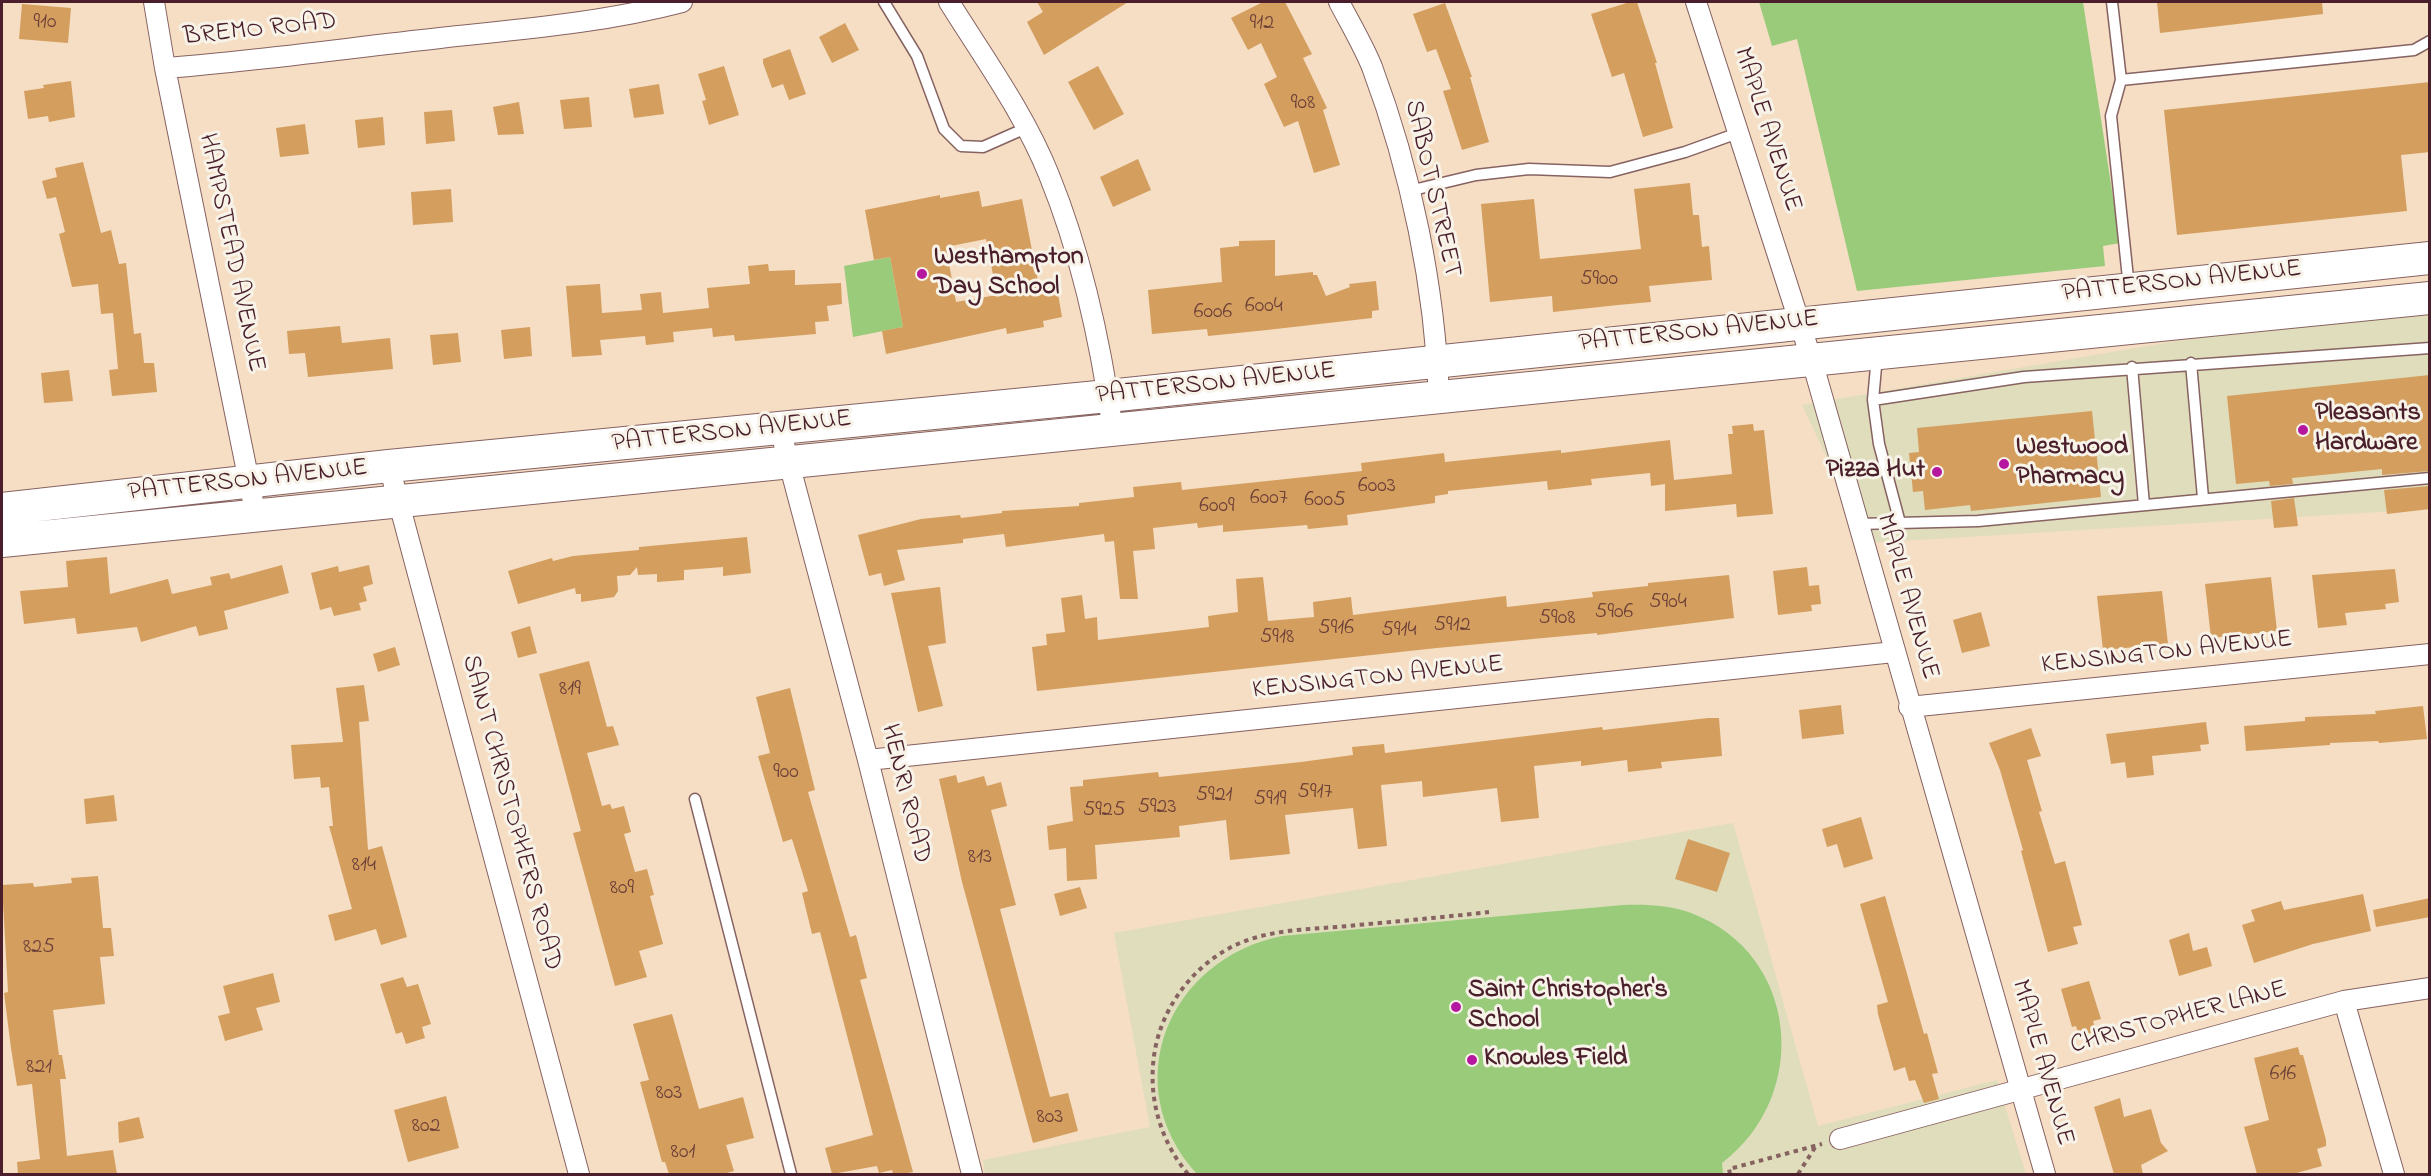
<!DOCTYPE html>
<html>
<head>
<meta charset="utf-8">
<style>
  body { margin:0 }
  #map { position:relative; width:2431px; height:1176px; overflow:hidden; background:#f5dec4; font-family:"Indie Flower",sans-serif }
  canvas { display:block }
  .frame { position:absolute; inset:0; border:3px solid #4a1f2b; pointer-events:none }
</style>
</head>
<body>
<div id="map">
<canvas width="2431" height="1176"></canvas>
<div class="frame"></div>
</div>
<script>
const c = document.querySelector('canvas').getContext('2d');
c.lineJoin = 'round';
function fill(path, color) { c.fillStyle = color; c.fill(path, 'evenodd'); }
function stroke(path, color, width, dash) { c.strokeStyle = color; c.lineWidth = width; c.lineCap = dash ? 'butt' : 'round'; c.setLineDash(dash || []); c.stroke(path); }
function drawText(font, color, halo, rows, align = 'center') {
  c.font = font + ' "Indie Flower",sans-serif'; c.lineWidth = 6; c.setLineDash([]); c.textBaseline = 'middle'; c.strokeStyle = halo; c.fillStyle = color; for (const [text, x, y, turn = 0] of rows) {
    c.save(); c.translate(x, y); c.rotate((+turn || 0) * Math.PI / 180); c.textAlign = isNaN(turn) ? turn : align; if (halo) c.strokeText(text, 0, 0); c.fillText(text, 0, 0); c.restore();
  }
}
const built = new Path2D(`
  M 2429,298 L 2429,509 L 1867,543 L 1802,405 Z
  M 1733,823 L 1818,1126 L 1997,1080 L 2026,1174 L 985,1174 L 983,1160 L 1150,1127 L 1114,933 Z`);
const green = new Path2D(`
  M 1759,2 L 2083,2 L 2120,243 L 2103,246 L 2105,266 L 1857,291 L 1797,39 L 1772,46 Z
  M 890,257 L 903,327 L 853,337 L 844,266 Z
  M 1623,905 C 1646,904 1669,905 1691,913 C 1800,954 1811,1096 1722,1163 L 1723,1174 L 1197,1174 C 1116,1085 1168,959 1282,936 Z`);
const building = new Path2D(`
  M 1037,2 L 1128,2 L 1044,55 L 1027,22 L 1043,12 Z
  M 1263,2 L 1285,2 L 1312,54 L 1303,58 L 1327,108 L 1323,110 L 1340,165 L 1314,173 L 1298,121 L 1284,127 L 1264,84 L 1277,77 L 1261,43 L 1248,50 L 1231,18 Z
  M 1630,2 L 1637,2 L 1657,63 L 1655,63 L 1673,128 L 1643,137 L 1624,73 L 1612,77 L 1591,14 Z
  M 2157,2 L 2322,2 L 2323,14 L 2160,33 Z
  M 1445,3 L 1472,77 L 1470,77 L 1489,142 L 1462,150 L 1443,91 L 1451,89 L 1436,49 L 1427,52 L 1413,14 Z
  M 22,4 L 71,8 L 68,43 L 19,39 Z
  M 845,23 L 859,50 L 832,63 L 819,37 Z
  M 790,49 L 806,94 L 789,100 L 783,84 L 772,88 L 763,63 L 763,59 Z
  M 724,66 L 739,115 L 709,125 L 702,101 L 706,100 L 698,74 Z
  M 1098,66 L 1124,114 L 1094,130 L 1068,82 Z
  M 71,81 L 75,117 L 49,122 L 48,116 L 28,119 L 24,91 L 44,88 L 43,85 Z
  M 2430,82 L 2430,152 L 2401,155 L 2407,211 L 2177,235 L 2164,110 Z
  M 659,84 L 664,114 L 634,118 L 629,89 Z
  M 589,97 L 592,127 L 564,129 L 560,100 Z
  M 519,102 L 524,134 L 498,135 L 493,107 Z
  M 452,110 L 455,141 L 426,144 L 424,112 Z
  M 383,117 L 385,145 L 358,148 L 355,120 Z
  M 305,124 L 309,154 L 280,157 L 276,128 Z
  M 1138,159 L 1151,190 L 1113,207 L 1100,177 Z
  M 83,162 L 101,233 L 111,230 L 119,264 L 126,263 L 134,334 L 141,333 L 144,363 L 154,363 L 157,392 L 112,396 L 109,370 L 118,369 L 113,313 L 101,314 L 98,284 L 72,287 L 59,234 L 65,232 L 56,197 L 47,199 L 42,181 L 57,177 L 55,168 Z
  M 1690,183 L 1693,215 L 1699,215 L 1702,247 L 1709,246 L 1712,280 L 1649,286 L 1651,302 L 1618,305 L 1553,312 L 1552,296 L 1490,302 L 1481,204 L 1534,199 L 1540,259 L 1581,255 L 1641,249 L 1634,189 Z
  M 451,189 L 453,222 L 413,225 L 411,192 Z
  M 979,191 L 982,207 L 1022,199 L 1040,291 L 1057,288 L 1062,317 L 1043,321 L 1044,327 L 1007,334 L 1006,328 L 886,354 L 882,331 L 903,327 L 890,257 L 874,260 L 865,210 L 940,195 L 940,198 ZM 986,239 L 997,295 L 956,302 L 946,247 Z
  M 1275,240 L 1275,276 L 1313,272 L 1313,275 L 1317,275 L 1326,296 L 1350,287 L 1349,284 L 1376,281 L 1379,310 L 1372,311 L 1372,318 L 1267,330 L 1208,336 L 1207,329 L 1152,334 L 1148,290 L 1222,282 L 1220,248 L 1239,246 L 1239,241 Z
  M 768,264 L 769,271 L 795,270 L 795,285 L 841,283 L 842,304 L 827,306 L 829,321 L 815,322 L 816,334 L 735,341 L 734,335 L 713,337 L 712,328 L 673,332 L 674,342 L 646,345 L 645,336 L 600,340 L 602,355 L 572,357 L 566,286 L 600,284 L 602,313 L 642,310 L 640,294 L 661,292 L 663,313 L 709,308 L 707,288 L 750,284 L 748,266 Z
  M 340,326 L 342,343 L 390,338 L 393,369 L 308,377 L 305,353 L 289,354 L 287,331 Z
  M 530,327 L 532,356 L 504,359 L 501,330 Z
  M 458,333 L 461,362 L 433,365 L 430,335 Z
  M 69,370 L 73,401 L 44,403 L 41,373 Z
  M 2430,375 L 2430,471 L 2382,475 L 2382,469 L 2292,478 L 2293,484 L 2270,486 L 2269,481 L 2236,484 L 2227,396 Z
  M 2092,411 L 2101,497 L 1971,511 L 1970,505 L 1925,510 L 1923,491 L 1913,492 L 1909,453 L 1919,452 L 1917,428 Z
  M 1753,424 L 1754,431 L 1764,430 L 1773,514 L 1737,517 L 1736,504 L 1665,511 L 1665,484 L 1651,486 L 1650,473 L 1591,479 L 1592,485 L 1548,490 L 1547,481 L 1448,491 L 1448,494 L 1435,496 L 1435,503 L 1347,515 L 1348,525 L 1308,529 L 1307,525 L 1223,532 L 1223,525 L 1198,528 L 1197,523 L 1153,528 L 1155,549 L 1133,551 L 1138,599 L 1120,599 L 1114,541 L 1105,542 L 1104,534 L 1006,547 L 1004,534 L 963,539 L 963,543 L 897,550 L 905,580 L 884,586 L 881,573 L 869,576 L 858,535 L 921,519 L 960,515 L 961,518 L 1002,513 L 1002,511 L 1079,506 L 1079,503 L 1134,497 L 1133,487 L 1181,482 L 1182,490 L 1362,471 L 1361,463 L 1444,453 L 1445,462 L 1561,450 L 1561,453 L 1670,440 L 1674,480 L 1732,474 L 1728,434 L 1733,434 L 1732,426 Z
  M 2430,486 L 2430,509 L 2387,514 L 2384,490 Z
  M 2294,498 L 2298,526 L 2274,528 L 2271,501 Z
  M 747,537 L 751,573 L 723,576 L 723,567 L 684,570 L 684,580 L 657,582 L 657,574 L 638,575 L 637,567 L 630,575 L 617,576 L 618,591 L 614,597 L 581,602 L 581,594 L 576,594 L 575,588 L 518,604 L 508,571 L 552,558 L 553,561 L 573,556 L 639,550 L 639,547 Z
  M 107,557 L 110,594 L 168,579 L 172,594 L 212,585 L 210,577 L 229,573 L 231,579 L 282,565 L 289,593 L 224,611 L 228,629 L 199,636 L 196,626 L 141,642 L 137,627 L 77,634 L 75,618 L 24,624 L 20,591 L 68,587 L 66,561 Z
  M 369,565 L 373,584 L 363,587 L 367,601 L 359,603 L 361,610 L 334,616 L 331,607 L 320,610 L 311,573 L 338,566 L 339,572 Z
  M 1807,567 L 1809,586 L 1819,585 L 1821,604 L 1811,605 L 1812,611 L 1778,615 L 1773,571 Z
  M 2395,569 L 2399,602 L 2385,604 L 2386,609 L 2345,613 L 2347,625 L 2318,628 L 2312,575 Z
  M 1729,575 L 1734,618 L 1597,635 L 1597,633 L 1437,648 L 1037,691 L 1032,647 L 1047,645 L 1046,634 L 1065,632 L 1061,598 L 1082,595 L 1085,619 L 1097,617 L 1098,640 L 1209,627 L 1208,616 L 1238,612 L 1236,579 L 1263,577 L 1268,621 L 1314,617 L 1313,602 L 1351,597 L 1353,615 L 1506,596 L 1507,607 L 1593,597 L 1592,592 L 1648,586 L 1648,583 Z
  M 2271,577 L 2277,631 L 2211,638 L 2205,584 Z
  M 940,587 L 946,643 L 928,646 L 943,706 L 918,712 L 891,593 Z
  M 2162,591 L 2168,644 L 2103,650 L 2097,596 Z
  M 1981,612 L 1990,646 L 1962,653 L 1953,620 Z
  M 530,626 L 537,653 L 518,658 L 511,632 Z
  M 395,647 L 400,665 L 378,672 L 373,654 Z
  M 589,661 L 607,727 L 613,726 L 619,745 L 587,753 L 602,806 L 610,804 L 612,809 L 624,806 L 631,832 L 624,834 L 635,872 L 647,869 L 654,895 L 650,896 L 663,944 L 639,951 L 647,977 L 615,986 L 573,833 L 581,831 L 539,674 Z
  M 364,685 L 369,721 L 359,722 L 368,850 L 382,846 L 407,937 L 381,945 L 376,929 L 335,941 L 328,915 L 352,909 L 329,826 L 333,826 L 329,787 L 321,788 L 320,777 L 294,779 L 291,745 L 343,742 L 336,688 Z
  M 790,688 L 815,790 L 808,792 L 850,937 L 856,935 L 867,978 L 860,980 L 913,1172 L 902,1174 L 893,1174 L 892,1170 L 879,1173 L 877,1166 L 832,1174 L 825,1148 L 873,1135 L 820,932 L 812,934 L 802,893 L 808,891 L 792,839 L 783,842 L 758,756 L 770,753 L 756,697 Z
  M 1841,705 L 1844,734 L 1802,739 L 1799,710 Z
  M 2423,706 L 2427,739 L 2379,743 L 2378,741 L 2330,743 L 2330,745 L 2246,751 L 2244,726 L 2305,721 L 2305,717 L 2376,714 L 2375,711 Z
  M 1708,718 L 1719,718 L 1722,756 L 1661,762 L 1662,768 L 1628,772 L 1627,760 L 1581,766 L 1581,761 L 1534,766 L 1539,818 L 1501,822 L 1497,788 L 1423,797 L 1422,781 L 1381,785 L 1387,846 L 1358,849 L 1353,808 L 1285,815 L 1290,854 L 1230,860 L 1226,820 L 1179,826 L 1180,837 L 1095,845 L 1097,879 L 1067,881 L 1066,848 L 1049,850 L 1047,826 L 1073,821 L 1070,787 L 1083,786 L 1083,780 L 1158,772 L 1159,777 L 1301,762 L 1353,755 L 1352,747 L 1384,744 L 1385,753 L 1602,727 L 1603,730 Z
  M 2206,722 L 2209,744 L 2200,745 L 2201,751 L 2152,756 L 2154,775 L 2127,778 L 2125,762 L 2111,764 L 2106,734 Z
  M 2031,728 L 2041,756 L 2027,760 L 2042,811 L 2039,812 L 2055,864 L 2065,861 L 2082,925 L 2073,927 L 2078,944 L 2048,952 L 2021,851 L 2023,850 L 2000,770 L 1989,743 Z
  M 956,775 L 958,783 L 984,776 L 987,786 L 1001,782 L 1007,806 L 991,810 L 1016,905 L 1000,909 L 1050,1097 L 1068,1093 L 1078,1131 L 1033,1143 L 962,882 L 939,779 Z
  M 114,795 L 117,821 L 86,824 L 84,799 Z
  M 1861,817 L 1873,859 L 1844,868 L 1837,844 L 1827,847 L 1822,829 Z
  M 1688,839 L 1730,853 L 1717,892 L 1675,879 Z
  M 98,876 L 103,928 L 111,928 L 114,956 L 100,957 L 105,1004 L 53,1010 L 59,1055 L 62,1055 L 66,1079 L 60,1079 L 67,1156 L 113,1150 L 117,1174 L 18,1174 L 17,1162 L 40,1159 L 32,1084 L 17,1086 L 11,1048 L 4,993 L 8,992 L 2,885 L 33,883 L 34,887 L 72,883 L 71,878 Z
  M 1080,887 L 1087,908 L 1060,916 L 1054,894 Z
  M 2363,894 L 2371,931 L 2313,944 L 2254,963 L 2242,925 L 2255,921 L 2251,910 L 2281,901 L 2284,910 Z
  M 1885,896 L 1924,1034 L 1927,1033 L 1938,1073 L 1932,1074 L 1939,1099 L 1924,1103 L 1915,1080 L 1909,1081 L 1905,1067 L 1894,1071 L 1878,1014 L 1877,1005 L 1888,1002 L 1860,904 Z
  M 2430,898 L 2430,917 L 2376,927 L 2373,910 Z
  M 2189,933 L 2193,951 L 2207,947 L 2212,966 L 2179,976 L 2169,940 Z
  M 273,973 L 280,1002 L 256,1008 L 263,1030 L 225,1041 L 218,1016 L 230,1013 L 223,986 Z
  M 403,977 L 407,987 L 418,984 L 431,1024 L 422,1027 L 425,1038 L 406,1044 L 402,1032 L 396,1034 L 380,984 Z
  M 2089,981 L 2101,1019 L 2093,1021 L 2096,1031 L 2079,1037 L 2076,1026 L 2072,1027 L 2061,989 Z
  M 672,1014 L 699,1109 L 743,1097 L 754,1138 L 726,1145 L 734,1171 L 723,1174 L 669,1174 L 665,1162 L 662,1162 L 640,1082 L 649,1080 L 633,1024 Z
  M 2298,1047 L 2300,1055 L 2303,1055 L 2326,1140 L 2326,1146 L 2317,1149 L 2322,1166 L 2293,1174 L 2257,1174 L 2244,1127 L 2269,1120 L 2254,1058 Z
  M 446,1096 L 459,1148 L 408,1162 L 394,1110 Z
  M 2120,1098 L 2124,1117 L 2151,1109 L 2161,1143 L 2168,1151 L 2141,1165 L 2143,1174 L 2114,1174 L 2094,1107 Z
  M 139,1117 L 144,1138 L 119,1143 L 118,1122 Z`);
const path = new Path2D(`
  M 1188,1174 C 1161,1142 1148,1099 1154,1056 C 1161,1003 1202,953 1254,938 C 1287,928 1324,929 1358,925 C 1402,921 1445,917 1489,912
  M 1730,1174 L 1729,1169 L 1822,1144
  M 1798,1174 L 1816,1146`);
const lane = new Path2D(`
  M 884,2 L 917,56 L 944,129 L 961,146 L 983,147 L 1026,128
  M 2112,2 L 2121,80 L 2111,116 L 2129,288
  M 2121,80 L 2414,50 L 2430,41
  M 1409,191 L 1476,175 L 1529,169 L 1610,172 L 1685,152 L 1738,133
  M 1877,356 L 1873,400 L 1879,444 L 1900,523
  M 2191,363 L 2203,498
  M 2132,367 L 2144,505
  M 1873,400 L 2024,377 L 2430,348
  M 1858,524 L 1978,521 L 2430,478
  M 695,799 L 791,1174`);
const street = new Path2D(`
  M 154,2 L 165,68 L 256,516
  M 949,2 C 984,58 1024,113 1049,175 C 1082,256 1101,344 1113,431
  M 1339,2 C 1350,23 1363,45 1372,67 C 1411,171 1435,287 1439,398
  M 1696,2 L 1812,361 L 2045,1174
  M 165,68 C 257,61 348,48 440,38 C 522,29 602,23 682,2
  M 780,429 L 868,760 L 972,1174
  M 389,466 L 579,1174
  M 1909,707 L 2430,654
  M 868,760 L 1894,652
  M 2344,1001 L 2394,1174
  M 1840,1139 L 2344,1001 L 2430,988`);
const primary = new Path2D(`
  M 2,509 L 389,466 L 1108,396 L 2430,258
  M 2,541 L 2430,298`);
const markers = [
  [922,274,6,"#b5179e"],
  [2303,430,6,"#b5179e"],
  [2004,464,6,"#b5179e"],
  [1937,472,6,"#b5179e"],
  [1456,1007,6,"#b5179e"],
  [1472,1060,6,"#b5179e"]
];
const numberNames = [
  ["910",45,23],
  ["912",1262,24],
  ["908",1303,104],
  ["5900",1599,280],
  ["6004",1264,307],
  ["6006",1213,313],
  ["6003",1377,487],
  ["6007",1269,499],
  ["6005",1325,501],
  ["6009",1217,507],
  ["5904",1668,603],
  ["5906",1614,613],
  ["5908",1557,619],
  ["5912",1452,626],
  ["5916",1336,629],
  ["5914",1399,631],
  ["5918",1277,638],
  ["819",570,690],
  ["900",786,773],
  ["5917",1315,793],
  ["5921",1214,796],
  ["5919",1270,800],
  ["5923",1157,808],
  ["5925",1104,811],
  ["813",980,858],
  ["814",364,866],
  ["809",622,889],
  ["825",39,948],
  ["821",39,1068],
  ["616",2283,1075],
  ["803",669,1094],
  ["803",1050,1118],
  ["802",426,1127],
  ["801",683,1153]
];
const streetNames = [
  ["BREMO ROAD",260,31,-6],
  ["MAPLE AVENUE",1766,130,72],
  ["SABOT STREET",1431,189,77],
  ["HAMPSTEAD AVENUE",230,253,78],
  ["PATTERSON AVENUE",2182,283,-6],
  ["PATTERSON AVENUE",1699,333,-6],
  ["PATTERSON AVENUE",1216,385,-6],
  ["PATTERSON AVENUE",732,433,-6],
  ["PATTERSON AVENUE",248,482,-6],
  ["MAPLE AVENUE",1906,597,74],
  ["KENSINGTON AVENUE",2167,654,-6],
  ["KENSINGTON AVENUE",1378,679,-6],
  ["HENRI ROAD",904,794,76],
  ["SAINT CHRISTOPHERS ROAD",510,813,75],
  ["CHRISTOPHER LANE",2179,1019,-15],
  ["MAPLE AVENUE",2041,1063,74]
];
const poiNames = [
  ["Westhampton",934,259],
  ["Day School",934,289],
  ["Pleasants",2315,415],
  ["Hardware",2315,445],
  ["Westwood",2016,449],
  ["Pharmacy",2016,479],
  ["Pizza Hut",1925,472,"right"],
  ["Saint Christopher's",1468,992],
  ["School",1468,1022],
  ["Knowles Field",1484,1060]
];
fill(built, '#dfddbb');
fill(green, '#99cb7b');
fill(building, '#d49e5f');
stroke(lane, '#866261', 13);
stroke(street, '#866261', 22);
stroke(primary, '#866261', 34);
stroke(path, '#866261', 4, [4.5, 4.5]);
stroke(lane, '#fff', 10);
stroke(street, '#fff', 20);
stroke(primary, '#fff', 32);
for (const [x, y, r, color] of markers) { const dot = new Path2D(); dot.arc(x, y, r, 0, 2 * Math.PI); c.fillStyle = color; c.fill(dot); stroke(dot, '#f7f3e8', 2); }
drawText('22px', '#6c3f38', null, numberNames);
drawText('26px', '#4a1f2b', '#f7f3e8', streetNames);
drawText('bold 26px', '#4a1f2b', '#f7f3e8', poiNames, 'left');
</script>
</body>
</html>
